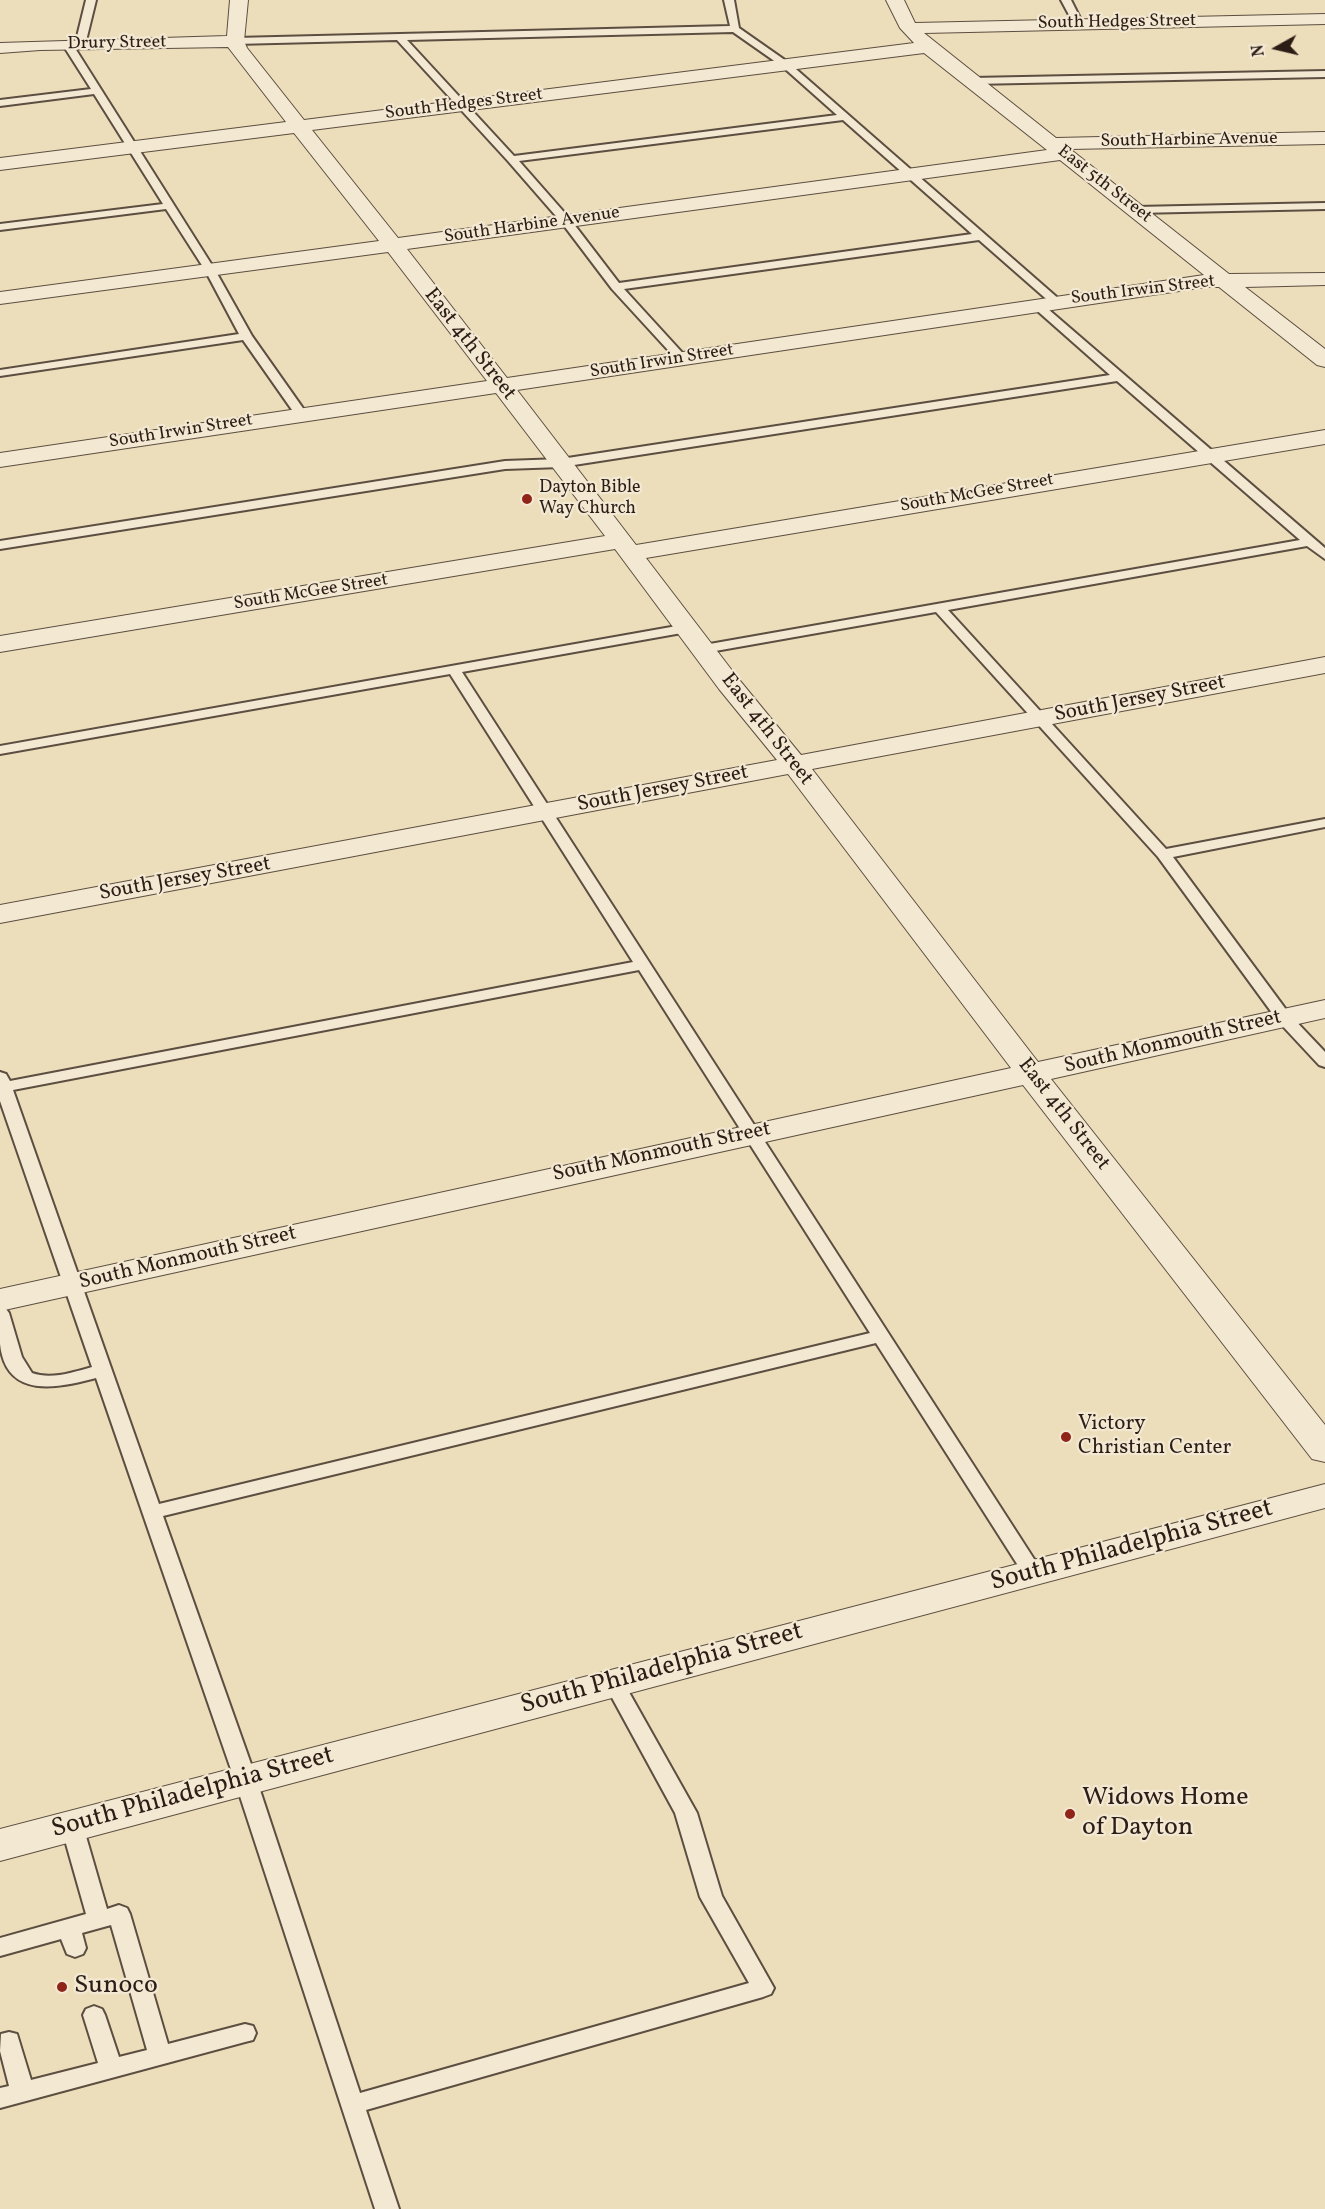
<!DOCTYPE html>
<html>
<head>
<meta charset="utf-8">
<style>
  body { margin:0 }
  #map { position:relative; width:1325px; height:2209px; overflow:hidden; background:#ecddbb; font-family:Vollkorn,serif }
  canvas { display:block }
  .north { position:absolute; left:1247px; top:18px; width:60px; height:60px; -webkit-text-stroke:4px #f3e9d3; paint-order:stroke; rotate:262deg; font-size:16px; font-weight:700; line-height:24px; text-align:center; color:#2c1e17 }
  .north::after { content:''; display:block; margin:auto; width:21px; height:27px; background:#2c1e17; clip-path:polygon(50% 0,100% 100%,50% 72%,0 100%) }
</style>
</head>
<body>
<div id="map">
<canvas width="1325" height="2209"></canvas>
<div class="north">N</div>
</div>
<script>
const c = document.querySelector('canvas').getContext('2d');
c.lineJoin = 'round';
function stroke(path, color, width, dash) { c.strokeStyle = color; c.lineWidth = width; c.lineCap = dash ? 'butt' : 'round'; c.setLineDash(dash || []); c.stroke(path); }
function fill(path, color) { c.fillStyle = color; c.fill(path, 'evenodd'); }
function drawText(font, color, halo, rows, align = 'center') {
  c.font = font + ' Vollkorn,serif'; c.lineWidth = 4.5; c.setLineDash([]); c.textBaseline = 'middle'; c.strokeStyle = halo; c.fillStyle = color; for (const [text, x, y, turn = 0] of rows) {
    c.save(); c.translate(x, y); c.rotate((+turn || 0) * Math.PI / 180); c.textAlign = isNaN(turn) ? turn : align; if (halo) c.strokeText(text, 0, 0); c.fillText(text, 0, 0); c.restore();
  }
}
const lane = new Path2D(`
  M 86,0 L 96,0 L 85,45 L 80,48 L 75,45 Z
  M 724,0 L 734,0 L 739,28 L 789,63 L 1060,300 L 1060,304 L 1052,304 L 979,240 L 624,289 L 688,359 L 686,361 L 678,361 L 612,289 L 562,223 L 508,161 L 397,40 L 235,44 L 230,41 L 235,38 L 730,26 ZM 733,32 L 783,67 L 837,115 L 514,156 L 407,40 ZM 843,120 L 972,234 L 619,283 L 570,219 L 519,161 Z
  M 1061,0 L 1071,0 L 1083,24 L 1081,26 L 1075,26 Z
  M 68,42 L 73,45 L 215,270 L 252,336 L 307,414 L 305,417 L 297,417 L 243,340 L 0,376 L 0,370 L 239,334 L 205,270 L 166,209 L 0,230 L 0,224 L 163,204 L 94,94 L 0,106 L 0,100 L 91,89 L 63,45 Z
  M 1325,71 L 1325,77 L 972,84 L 967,81 L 972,78 Z
  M 1325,203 L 1325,209 L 1136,213 L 1131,210 L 1136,207 Z
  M 1037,302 L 1041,303 L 1325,548 L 1325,559 L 1307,546 L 948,610 L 1166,849 L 1325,819 L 1325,827 L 1173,857 L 1290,1015 L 1325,1052 L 1325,1067 L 1319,1065 L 1278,1021 L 1158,857 L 936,612 L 704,653 L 697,649 L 704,645 L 1300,540 L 1117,381 L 561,467 L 505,469 L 0,549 L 0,541 L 505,461 L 561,459 L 1110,375 L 1033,307 L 1031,305 Z
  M 688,624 L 693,625 L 695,628 L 693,631 L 462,672 L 1043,1573 L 1040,1578 L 1033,1580 L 1026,1578 L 876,1343 L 163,1516 L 257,1781 L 360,2093 L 749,1983 L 700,1897 L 675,1813 L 604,1683 L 607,1678 L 614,1676 L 621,1678 L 697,1813 L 722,1896 L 774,1988 L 771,1994 L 763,1997 L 366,2110 L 399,2209 L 375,2209 L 235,1781 L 96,1378 C 58,1388 6,1400 0,1344 C 0,1332 0,1319 0,1307 L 6,1309 L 9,1313 L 22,1357 L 32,1373 C 51,1380 74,1372 92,1367 L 0,1101 L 0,1072 L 6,1074 L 10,1081 L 633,962 L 450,674 L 0,754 L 0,746 ZM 639,970 L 870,1333 L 159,1504 L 13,1090 Z
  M 72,1818 L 80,1820 L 83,1826 L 107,1909 L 119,1905 L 127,1908 L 130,1914 L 168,2044 L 245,2024 L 253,2026 L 256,2033 L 253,2040 L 245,2042 L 0,2108 L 0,2088 L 9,2086 L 0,2051 L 1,2034 L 9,2032 L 17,2034 L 31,2080 L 98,2063 L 83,2015 L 86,2009 L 94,2006 L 102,2009 L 105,2015 L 119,2057 L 147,2050 L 111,1925 L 82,1933 L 86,1948 L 83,1954 L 75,1957 L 67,1954 L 61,1939 L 0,1956 L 0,1938 L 86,1914 L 61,1826 L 64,1820 Z`);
const street = new Path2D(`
  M 230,0 L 248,0 L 244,41 L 247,48 L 304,120 L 914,43 L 900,28 L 886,0 L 904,0 L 915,23 L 1325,14 L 1325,24 L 924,33 L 1056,138 L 1325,132 L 1325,144 L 1070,149 L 1229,274 L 1325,273 L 1325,285 L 1245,287 L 1325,349 L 1325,367 L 1317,365 L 1219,287 L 1206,287 L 517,390 L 636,545 L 1325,430 L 1325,444 L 646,558 L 737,677 L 801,755 L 1325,657 L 1325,673 L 812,769 L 1038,1062 L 1325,1000 L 1325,1018 L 1051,1079 L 1325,1425 L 1325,1462 L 1312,1459 L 1023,1085 L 0,1311 L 0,1289 L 1011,1068 L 788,774 L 0,923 L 0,905 L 777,760 L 719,689 L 615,549 L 0,652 L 0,636 L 605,536 L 496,393 L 0,467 L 0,453 L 487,381 L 388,252 L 0,304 L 0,292 L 379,241 L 294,133 L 0,170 L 0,158 L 286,122 L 228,47 L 40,50 L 0,53 L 0,43 L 227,36 ZM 924,53 L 1047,150 L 398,238 L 312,130 ZM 1060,160 L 1204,275 L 507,378 L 407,249 Z
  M 1325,1484 L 1325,1508 L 0,1861 L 0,1829 Z`);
const markers = [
  [527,499,6,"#8f2418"],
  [1066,1437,6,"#8f2418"],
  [1070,1814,6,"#8f2418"],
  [62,1987,6,"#8f2418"]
];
const farStreetnames = [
  ["South Hedges Street",1117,23,-1],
  ["Drury Street",117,44,-1],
  ["South Hedges Street",464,105,-7],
  ["South Harbine Avenue",1189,141,-1],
  ["East 5th Street",1104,185,38],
  ["South Harbine Avenue",532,226,-8],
  ["South Irwin Street",1143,291,-7],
  ["South Irwin Street",662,362,-9],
  ["South Irwin Street",181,432,-9],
  ["South McGee Street",977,494,-10],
  ["South McGee Street",311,593,-9]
];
const farPoinames = [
  ["Dayton Bible",539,489],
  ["Way Church",539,510]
];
const streetNames = [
  ["East 4th Street",469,345,52],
  ["South Jersey Street",1140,700,-11],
  ["East 4th Street",766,730,52],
  ["South Jersey Street",663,790,-11],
  ["South Jersey Street",185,880,-10],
  ["South Monmouth Street",1173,1043,-13],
  ["East 4th Street",1063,1115,52],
  ["South Monmouth Street",662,1153,-12],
  ["South Monmouth Street",188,1259,-13]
];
const poiNames = [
  ["Victory",1078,1425],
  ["Christian Center",1078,1449]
];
const nearStreetnames = [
  ["South Philadelphia Street",1132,1547,-15],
  ["South Philadelphia Street",662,1670,-15],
  ["South Philadelphia Street",193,1794,-15]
];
const nearPoinames = [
  ["Widows Home",1082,1799],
  ["of Dayton",1082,1829],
  ["Sunoco",74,1987]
];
stroke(lane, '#5c4e40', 4);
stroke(street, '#5c4e40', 2);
fill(lane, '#f3e9d3');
fill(street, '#f3e9d3');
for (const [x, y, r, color] of markers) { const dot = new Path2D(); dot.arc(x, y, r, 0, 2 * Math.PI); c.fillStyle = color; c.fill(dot); stroke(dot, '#f3e9d3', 2); }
drawText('18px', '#2c1e17', '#f3e9d3', farStreetnames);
drawText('18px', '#2c1e17', '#f3e9d3', farPoinames, 'left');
drawText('21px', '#2c1e17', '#f3e9d3', streetNames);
drawText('21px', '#2c1e17', '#f3e9d3', poiNames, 'left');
drawText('26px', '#2c1e17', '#f3e9d3', nearStreetnames);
drawText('26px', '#2c1e17', '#f3e9d3', nearPoinames, 'left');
</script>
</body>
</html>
